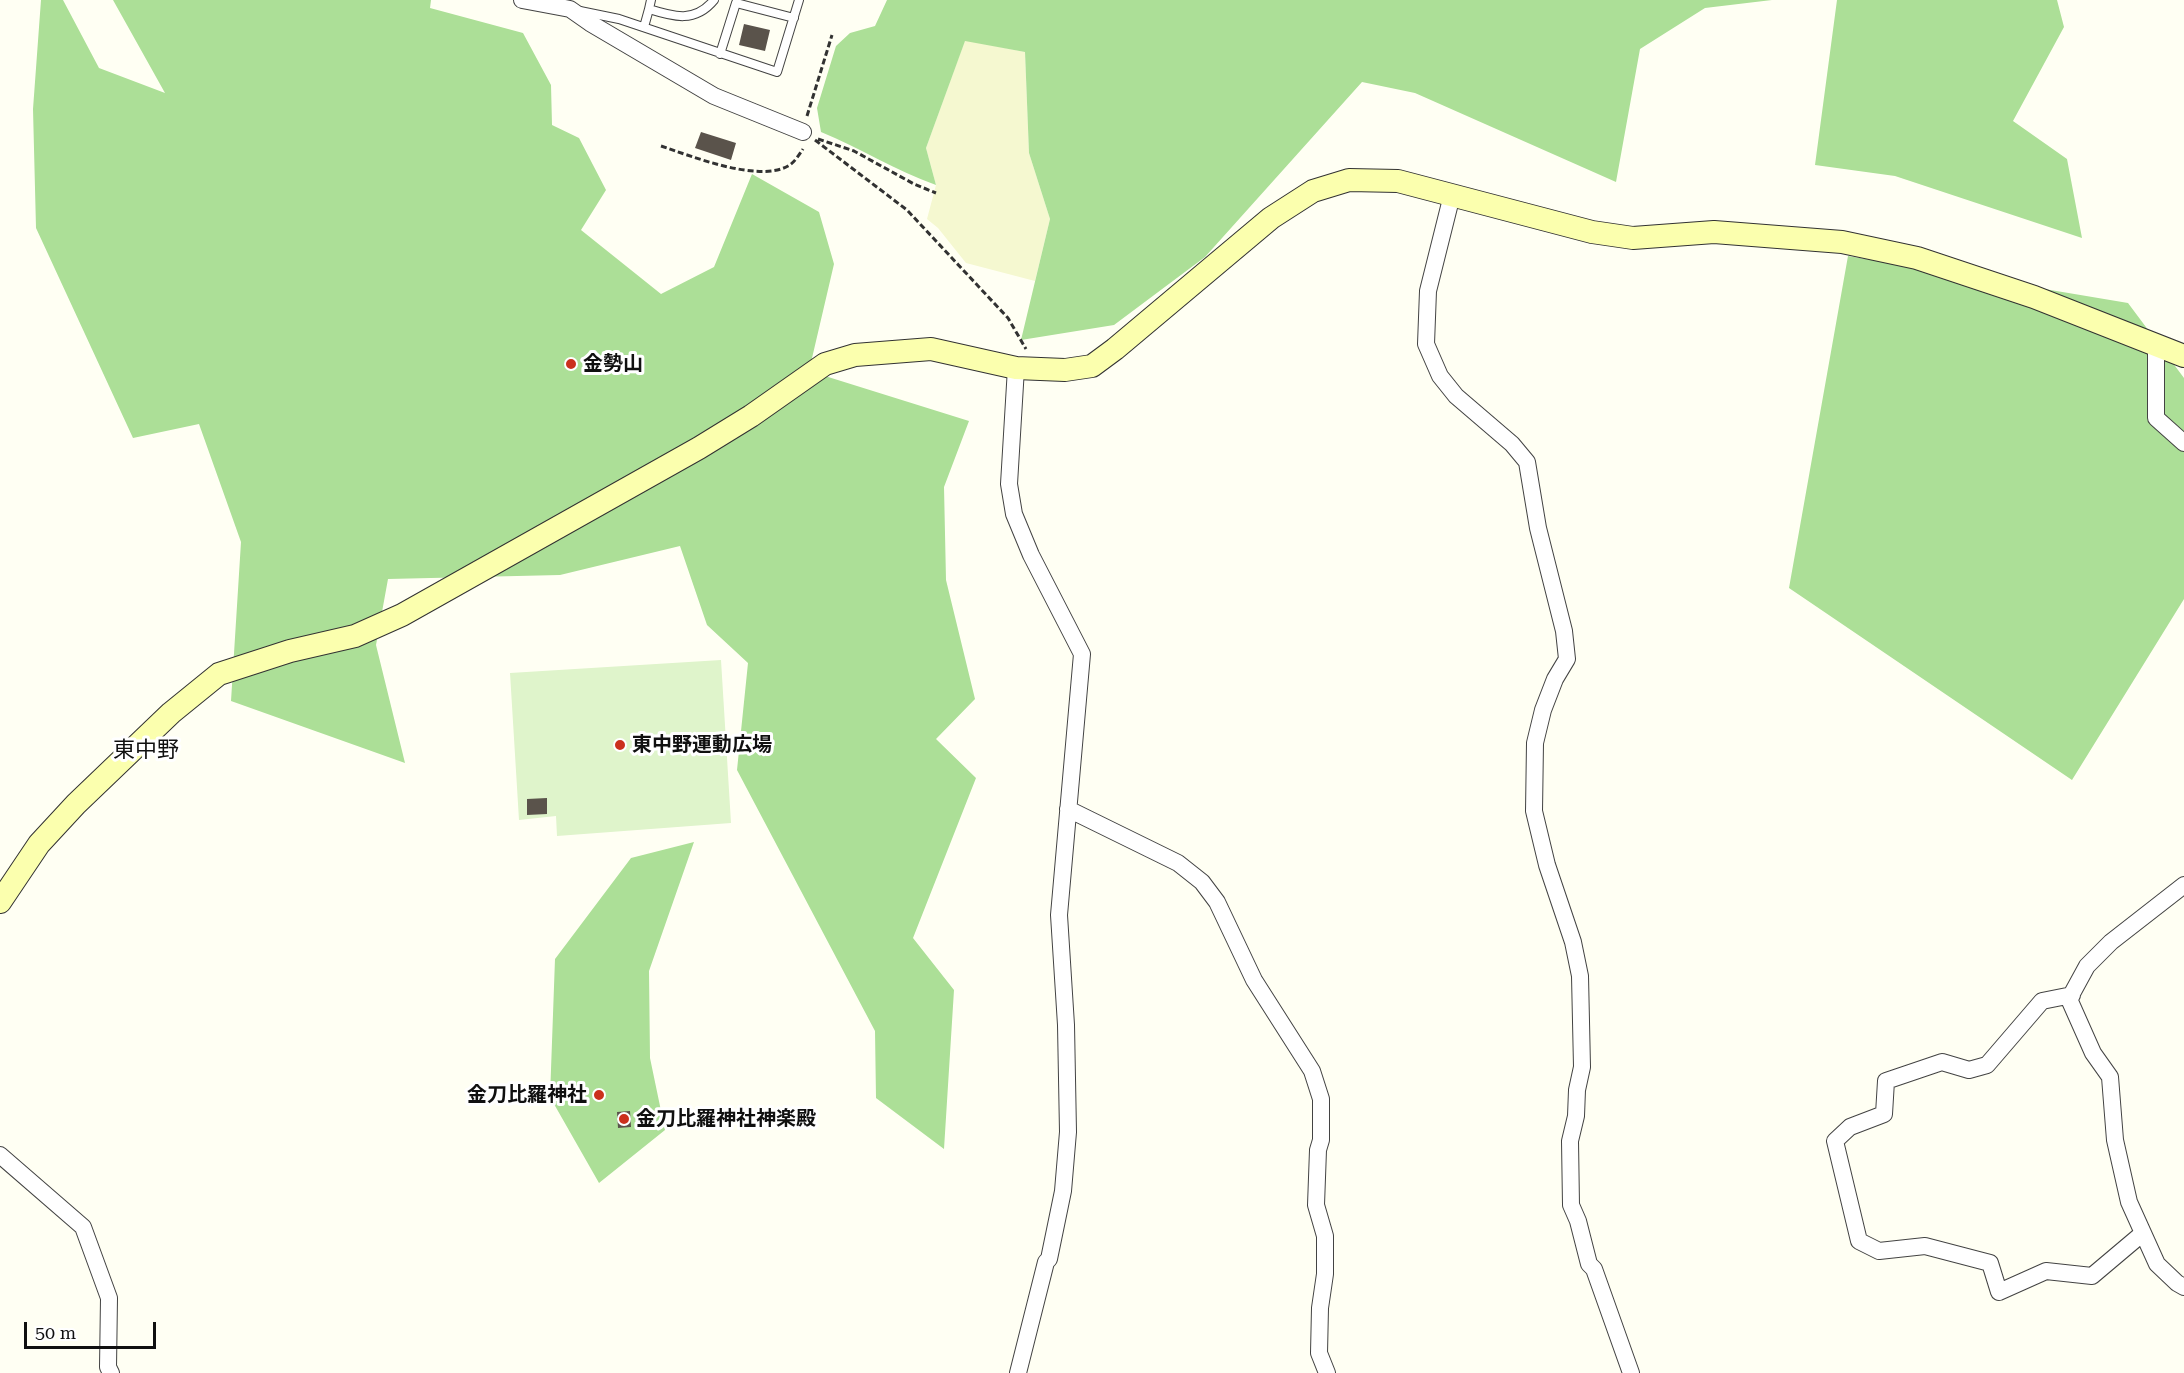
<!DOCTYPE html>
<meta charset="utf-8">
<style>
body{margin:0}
#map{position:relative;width:2184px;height:1373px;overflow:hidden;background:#fffff3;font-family:"Roboto Serif",serif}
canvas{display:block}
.scale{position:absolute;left:24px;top:1322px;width:132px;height:27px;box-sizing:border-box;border:3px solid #101010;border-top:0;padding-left:8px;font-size:18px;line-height:21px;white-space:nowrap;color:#101010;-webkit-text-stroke:4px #fff;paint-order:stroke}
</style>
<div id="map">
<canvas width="2184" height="1373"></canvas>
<div class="scale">50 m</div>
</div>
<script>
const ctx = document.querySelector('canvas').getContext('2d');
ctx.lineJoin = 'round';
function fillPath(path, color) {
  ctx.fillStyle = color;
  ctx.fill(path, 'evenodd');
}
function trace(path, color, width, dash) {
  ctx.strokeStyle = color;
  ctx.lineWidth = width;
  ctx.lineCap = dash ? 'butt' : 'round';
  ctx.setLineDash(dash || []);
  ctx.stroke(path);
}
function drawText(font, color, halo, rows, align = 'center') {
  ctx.font = font + ' "Roboto Serif","Noto Sans JP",serif';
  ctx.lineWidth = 6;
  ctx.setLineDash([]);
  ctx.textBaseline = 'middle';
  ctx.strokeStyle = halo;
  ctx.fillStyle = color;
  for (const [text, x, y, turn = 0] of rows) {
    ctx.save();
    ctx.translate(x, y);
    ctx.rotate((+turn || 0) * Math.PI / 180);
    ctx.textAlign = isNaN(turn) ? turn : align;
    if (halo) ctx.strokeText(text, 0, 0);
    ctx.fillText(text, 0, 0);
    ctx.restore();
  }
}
fillPath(new Path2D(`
 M 965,40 L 1025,52 L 1029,153 L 1050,219 L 1035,281 L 966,263 L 938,228 L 927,219 L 936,185 L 926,148 Z`), '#f5f8d0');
fillPath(new Path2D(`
 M 41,0 L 63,0 L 99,68 L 165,93 L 113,0 L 431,0 L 430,8 L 523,33 L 551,85 L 552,125 L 579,138 L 606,190 L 581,230 L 661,294 L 714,267 L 752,174 L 819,212 L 834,264 L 809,371 L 969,421 L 944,487 L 946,580 L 975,699 L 936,739 L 976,778 L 913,938 L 954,990 L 944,1149 L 876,1098 L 875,1031 L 737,770 L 748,663 L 707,625 L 680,546 L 560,575 L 388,579 L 376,645 L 405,763 L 231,701 L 241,542 L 199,424 L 133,438 L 36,228 L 33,109 Z
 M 887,0 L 1772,0 L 1705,8 L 1640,49 L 1616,182 L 1415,93 L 1362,82 L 1205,257 L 1114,325 L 1021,340 L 1050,219 L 1029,153 L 1025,52 L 965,41 L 926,148 L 936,185 C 896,171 860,148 821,132 L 817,108 L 836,46 L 850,33 L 875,26 Z
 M 1837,0 L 2057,0 L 2064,27 L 2013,121 L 2067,159 L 2082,238 L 1895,176 L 1815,165 Z
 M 1848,256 L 2128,303 L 2184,378 L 2184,599 L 2072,780 L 1789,588 Z
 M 694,842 L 649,971 L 650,1058 L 665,1130 L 599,1183 L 550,1097 L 555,959 L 631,858 Z`), '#acdf97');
fillPath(new Path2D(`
 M 721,660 L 731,823 L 557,836 L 556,816 L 519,820 L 510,673 Z`), '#dff4cb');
fillPath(new Path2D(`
 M 744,24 L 770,30 L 765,51 L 739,45 Z
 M 701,132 L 736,143 L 731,160 L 695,148 Z
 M 547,798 L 547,814 L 527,815 L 527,799 Z
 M 630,1111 L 631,1127 L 618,1128 L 617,1112 Z`), '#5a534b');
const lane = new Path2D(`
 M 649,9 L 651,0
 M 580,11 L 619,19 L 777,72 L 799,0
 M 644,27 L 649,9 C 674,17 695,23 714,0
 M 720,54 L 736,3 L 794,18`);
const street = new Path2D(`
 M 522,0 L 570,9 L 590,23 L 714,96 L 803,132
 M 1452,195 L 1428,291 L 1426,344 L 1440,376 L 1456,396 L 1512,444 L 1527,462 L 1538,528 L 1564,631 L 1567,659 L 1555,679 L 1543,710 L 1535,743 L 1534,811 L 1547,865 L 1573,942 L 1580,976 L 1582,1067 L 1577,1090 L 1576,1116 L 1570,1141 L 1571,1205 L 1578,1221 L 1589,1264 L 1594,1269 L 1631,1373
 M 2156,345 L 2156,418 L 2184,443
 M 1016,368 L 1009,484 L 1014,514 L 1031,555 L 1082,654 L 1059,915 L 1066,1025 L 1068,1132 L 1063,1191 L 1049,1259 L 1046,1262 L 1018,1373
 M 1068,809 L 1178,863 L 1202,882 L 1217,902 L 1254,980 L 1312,1071 L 1321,1099 L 1321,1140 L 1318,1150 L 1316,1205 L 1325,1236 L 1325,1274 L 1320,1308 L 1319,1353 L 1327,1373
 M 2184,885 L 2111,942 L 2087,966 L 2069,999 L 2093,1053 L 2110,1077 L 2115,1140 L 2129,1202 L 2157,1264 L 2177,1283 L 2184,1287
 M 2072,995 L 2042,1001 L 1987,1065 L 1969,1070 L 1942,1062 L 1886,1081 L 1884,1114 L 1850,1127 L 1835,1141 L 1859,1241 L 1879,1251 L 1925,1246 L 1990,1263 L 1999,1292 L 2046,1271 L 2092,1276 L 2143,1233
 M 0,1155 L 83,1227 L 109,1298 L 108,1367 L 111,1373`);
const secondary = new Path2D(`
 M 0,902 L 39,844 L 76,804 L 171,713 L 219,674 L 290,651 L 355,636 L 402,615 L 699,448 L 751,416 L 825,364 L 855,355 L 931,349 L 1016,368 L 1065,370 L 1092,366 L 1115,349 L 1271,218 L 1313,191 L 1349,180 L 1398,181 L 1592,232 L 1633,238 L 1714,232 L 1842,242 L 1917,258 L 2034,297 L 2184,356`);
trace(lane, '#434343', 10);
trace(street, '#434343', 18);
trace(secondary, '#323232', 24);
trace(new Path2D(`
 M 807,116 L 832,35
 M 818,139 L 854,151 L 914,184 L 936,193
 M 815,140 L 907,210 L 1008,318 L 1026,349
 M 661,146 C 691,156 758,183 788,166 C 794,163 799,155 803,149`), '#323232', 3, [6, 3]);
trace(lane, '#fff', 8);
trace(street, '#fff', 16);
trace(secondary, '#fbffae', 22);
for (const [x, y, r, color] of [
 [571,364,6,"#cb301d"],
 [620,745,6,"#cb301d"],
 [599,1095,6,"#cb301d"],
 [624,1119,6,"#cb301d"]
]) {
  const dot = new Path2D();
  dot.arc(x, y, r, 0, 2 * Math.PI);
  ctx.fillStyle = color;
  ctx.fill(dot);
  trace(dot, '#fff', 2);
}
drawText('bold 20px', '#101010', '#fff', [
 ["金勢山",583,364],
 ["東中野運動広場",632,745],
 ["金刀比羅神社",587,1095,"right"],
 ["金刀比羅神社神楽殿",636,1119]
], 'left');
drawText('22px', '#101010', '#fff', [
 ["東中野",146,751]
]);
</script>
